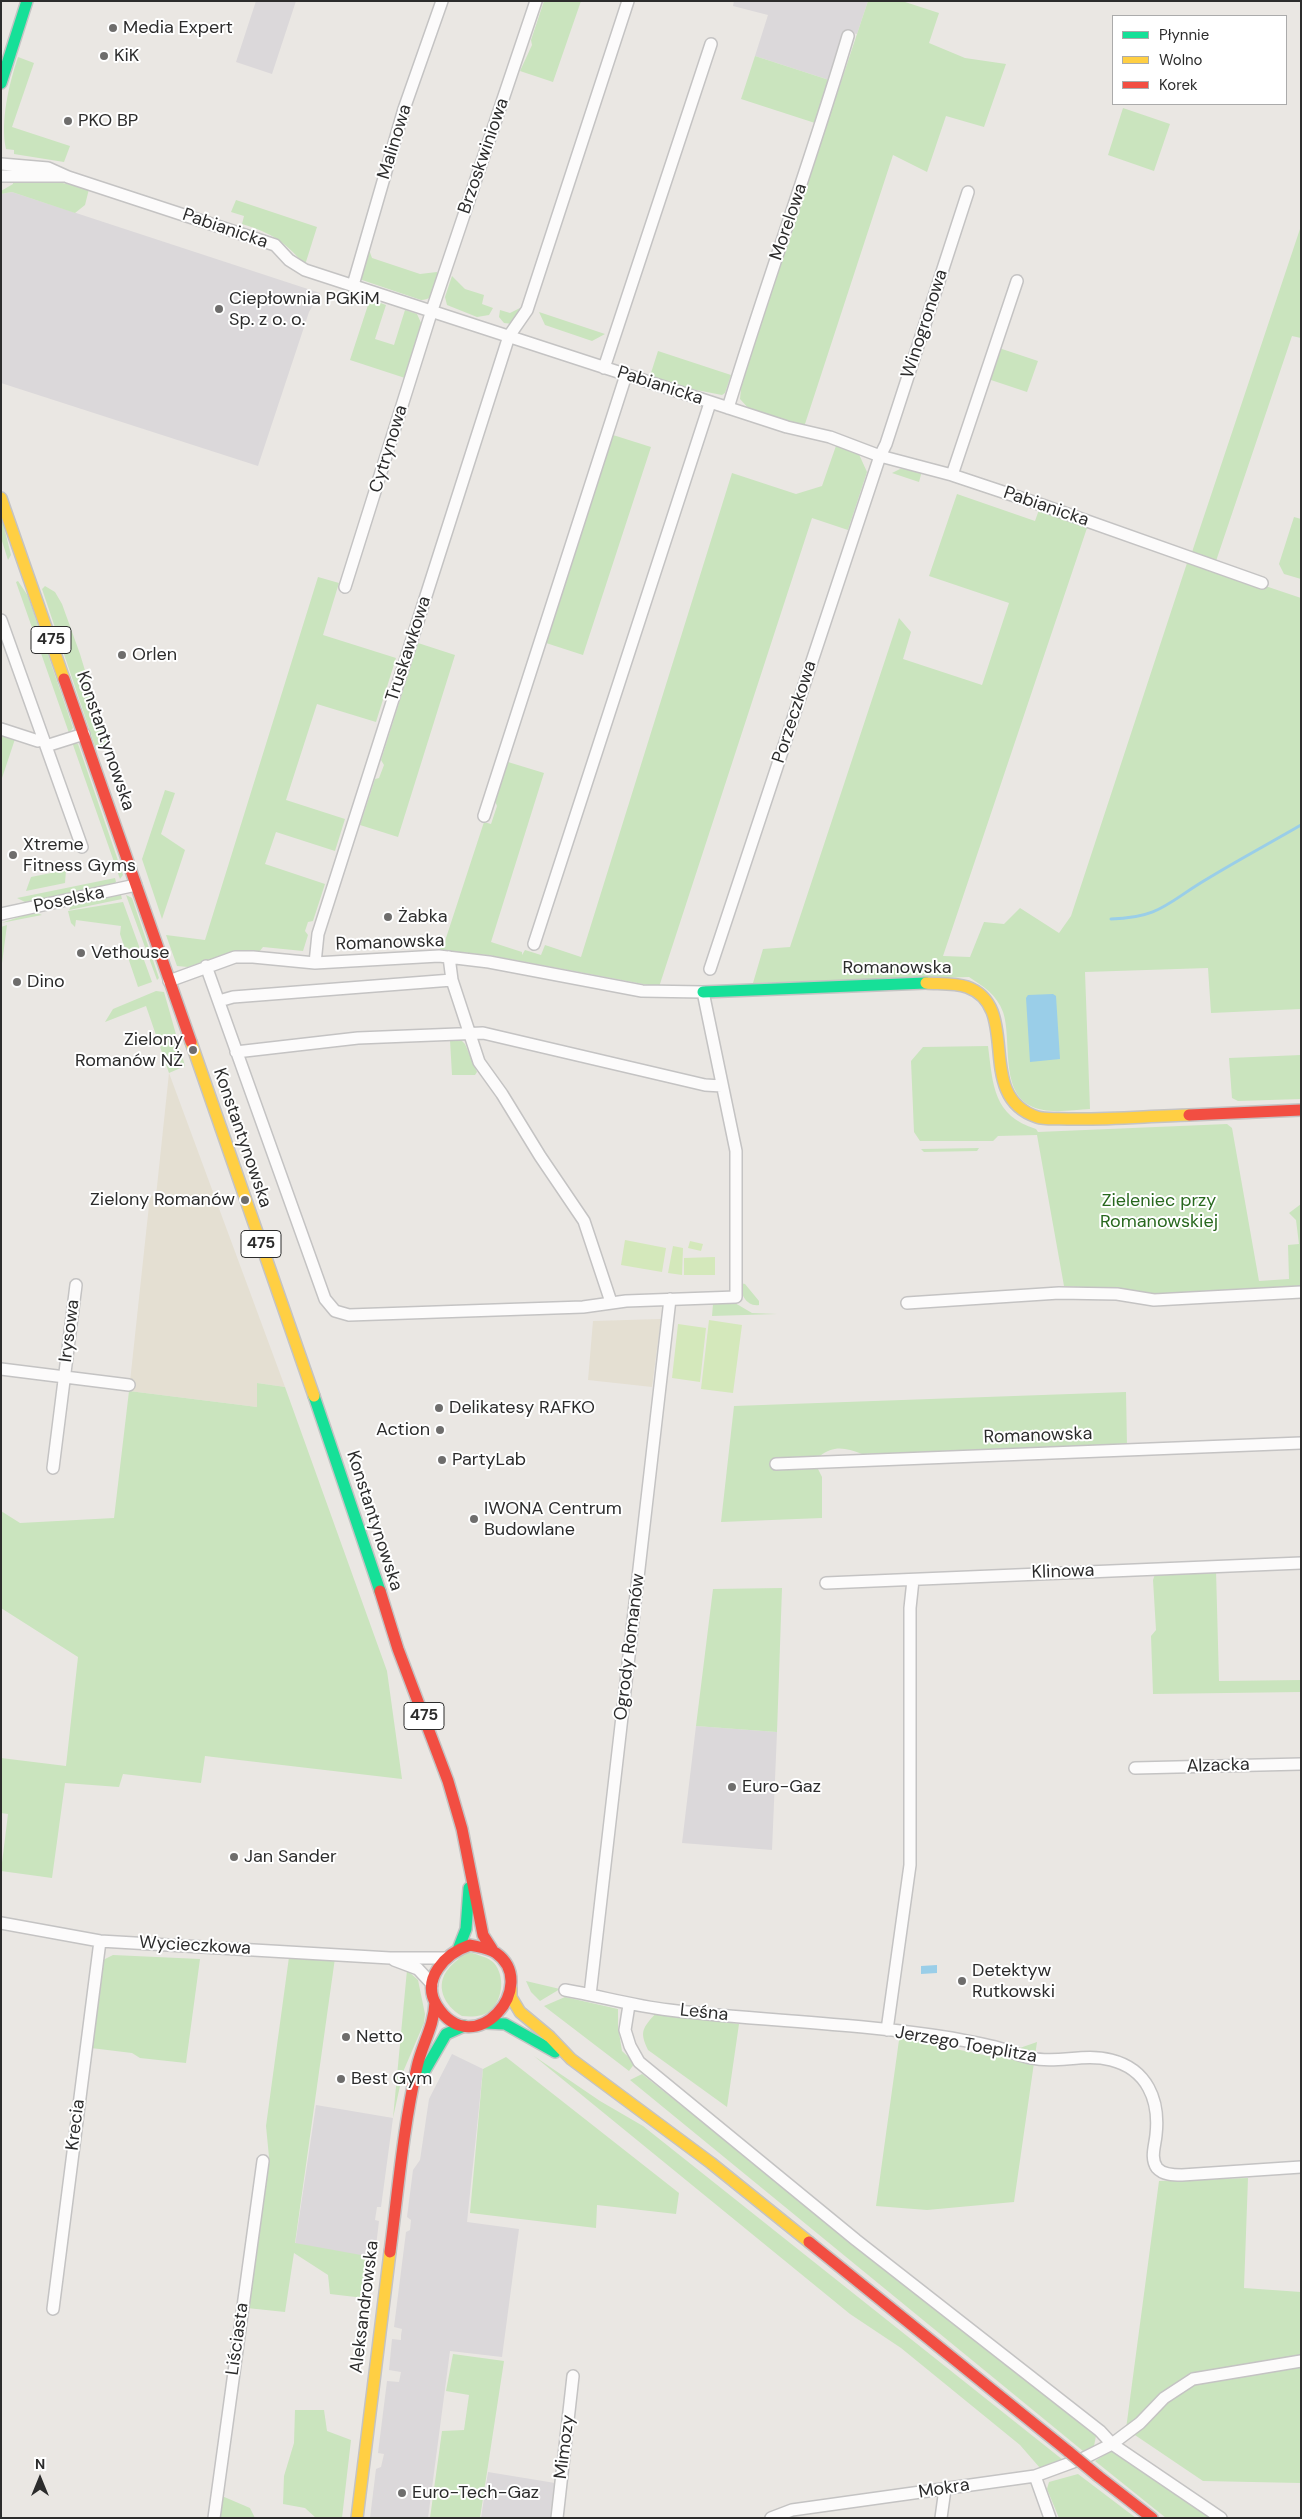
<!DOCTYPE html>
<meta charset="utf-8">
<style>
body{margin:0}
#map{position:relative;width:1302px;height:2519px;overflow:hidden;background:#eae7e3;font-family:"DM Sans",sans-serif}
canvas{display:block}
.frame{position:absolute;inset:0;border:2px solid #2c2c2c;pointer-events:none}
.legend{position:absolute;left:1112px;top:15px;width:175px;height:90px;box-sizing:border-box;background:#fff;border:1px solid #ababab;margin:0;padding:6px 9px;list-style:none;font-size:15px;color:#2c2c2c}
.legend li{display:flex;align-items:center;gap:10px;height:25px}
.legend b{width:25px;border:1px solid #ababab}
.north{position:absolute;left:15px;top:2454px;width:50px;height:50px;-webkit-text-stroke:4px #fff;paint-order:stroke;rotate:0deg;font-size:14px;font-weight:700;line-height:20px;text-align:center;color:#2c2c2c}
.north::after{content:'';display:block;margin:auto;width:18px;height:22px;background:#2c2c2c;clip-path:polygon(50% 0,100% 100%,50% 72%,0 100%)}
</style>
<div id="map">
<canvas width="1302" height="2519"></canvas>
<div class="frame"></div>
<ul class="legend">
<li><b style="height:6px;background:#16e098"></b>Płynnie</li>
<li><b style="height:6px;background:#ffcf43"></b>Wolno</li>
<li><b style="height:6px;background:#f24e42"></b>Korek</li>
</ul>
<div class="north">N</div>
</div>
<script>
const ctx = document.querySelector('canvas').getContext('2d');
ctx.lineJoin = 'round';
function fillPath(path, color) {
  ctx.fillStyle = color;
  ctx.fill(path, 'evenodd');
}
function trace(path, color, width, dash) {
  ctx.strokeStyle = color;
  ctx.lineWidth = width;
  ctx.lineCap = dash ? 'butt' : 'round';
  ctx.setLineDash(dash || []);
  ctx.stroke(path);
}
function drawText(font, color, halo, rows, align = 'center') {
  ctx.font = font + ' "DM Sans",sans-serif';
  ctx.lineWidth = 4;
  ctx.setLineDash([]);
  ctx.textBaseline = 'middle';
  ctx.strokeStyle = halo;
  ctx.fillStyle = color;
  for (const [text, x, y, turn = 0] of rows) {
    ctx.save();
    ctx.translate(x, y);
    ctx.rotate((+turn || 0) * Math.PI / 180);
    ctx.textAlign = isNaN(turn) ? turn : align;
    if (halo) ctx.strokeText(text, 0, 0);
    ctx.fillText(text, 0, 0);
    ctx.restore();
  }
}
fillPath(new Path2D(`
 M 256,1 L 296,1 L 272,74 L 236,62 Z
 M 734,1 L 868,1 L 857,34 L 845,32 L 829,80 L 755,56 L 768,15 L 733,6 Z
 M 12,192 L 320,293 L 309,312 L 258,466 L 1,383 L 1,194 Z
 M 696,1726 L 777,1732 L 772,1850 L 682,1843 Z
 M 452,2054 L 483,2069 L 467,2222 L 519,2229 L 502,2357 L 450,2351 L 428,2518 L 370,2518 L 376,2469 L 381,2467 L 384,2454 L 378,2453 L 387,2381 L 399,2382 L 401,2372 L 389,2370 L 392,2339 L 401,2340 L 401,2335 L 402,2329 L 394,2327 L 406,2232 L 410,2230 L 411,2220 L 407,2217 L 413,2170 L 420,2160 L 429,2099 Z
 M 316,2105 L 393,2118 L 381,2207 L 377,2207 L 375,2220 L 379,2221 L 374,2263 L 294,2252 Z
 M 488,2472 L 555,2483 L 551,2518 L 481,2518 Z`), '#dbd8da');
fillPath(new Path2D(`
 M 169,1073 L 285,1387 L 257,1383 L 257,1407 L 129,1391 L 150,1196 L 156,1196 Z
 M 661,1319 L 652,1387 L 588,1380 L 593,1321 Z`), '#e4dfd2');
fillPath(new Path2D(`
 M 544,1 L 581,1 L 553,82 L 520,71 L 532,45 L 531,40 Z
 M 868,1 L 902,1 L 939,13 L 929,43 L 965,58 L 1006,64 L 984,127 L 946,116 L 927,172 L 893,155 L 804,427 L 750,410 L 740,399 L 742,379 Z
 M 755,56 L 829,80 L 815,123 L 741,99 Z
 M 18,57 L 34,63 L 12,127 L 70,146 L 64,162 L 14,154 L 14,150 L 6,149 C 0,122 9,84 18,57 Z
 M 1123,108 L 1170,124 L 1154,171 L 1108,155 Z
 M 13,180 L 58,182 L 89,189 L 85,205 L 75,213 L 12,192 L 1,194 L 1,191 L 13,184 Z
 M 236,200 L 317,227 L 305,265 C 283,240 273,234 242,224 L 244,216 L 231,212 Z
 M 1301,226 L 1301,338 L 1292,336 L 1215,564 L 1191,555 Z
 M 368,247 L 372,258 L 420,274 L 437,272 C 439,284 436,300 421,300 L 362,280 L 359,276 Z
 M 452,276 L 465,289 L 484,295 L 482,304 L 493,308 L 489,315 L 477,317 L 447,305 L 445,297 Z
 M 370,299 L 386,305 L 375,339 L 394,345 L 405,310 L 417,314 L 422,325 L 405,378 L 350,360 Z
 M 522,307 L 513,324 L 504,323 L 499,317 L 500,310 L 510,313 Z
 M 539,312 L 605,334 L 592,341 L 545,325 Z
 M 999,348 L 1038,361 L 1027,392 L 988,379 Z
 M 658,351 L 731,375 L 725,393 L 722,395 L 686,388 L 650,376 Z
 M 613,435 L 651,447 L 583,655 L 546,643 Z
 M 837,443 L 857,450 L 867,472 L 848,530 L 812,518 L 659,987 L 488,955 L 440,950 L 439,942 L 445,941 L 484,822 L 491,824 L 497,806 L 495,801 L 508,762 L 544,773 L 491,942 L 522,952 L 522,955 L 525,950 L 541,955 L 545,945 L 581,957 L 732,473 L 796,494 L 822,486 Z
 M 906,466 L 922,471 L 919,482 L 892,473 Z
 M 957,494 L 1035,521 L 1040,507 L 1088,525 L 943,956 L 970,957 L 984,922 L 1004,924 L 1020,908 L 1059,933 L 1071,916 L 1188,560 L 1301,598 L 1301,1009 L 1211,1013 L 1208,968 L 1085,972 L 1090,1109 C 1071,1110 1046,1115 1029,1105 C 1000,1089 1012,1038 1003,1012 C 997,995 983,986 969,977 L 753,983 L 763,949 L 790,947 L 899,618 L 911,632 L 903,659 L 982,685 L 1009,603 L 929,576 Z
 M 1,515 L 11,555 L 8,560 L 1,538 Z
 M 1294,517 L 1301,519 L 1301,579 L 1284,574 L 1279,564 Z
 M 318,577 L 339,583 L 323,635 L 396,658 L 376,722 L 317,704 L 286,800 L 345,819 L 335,851 L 276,832 L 265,864 L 325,884 L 313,921 L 308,922 L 305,931 L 308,935 L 303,951 L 263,947 L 259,952 L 231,952 L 188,967 L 177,966 L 166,935 L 205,940 Z
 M 18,581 L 28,596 L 73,728 L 69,733 L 16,582 Z
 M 45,586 L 55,592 L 62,604 L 80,654 L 106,740 L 105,746 L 102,750 L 96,749 L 42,589 Z
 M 418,643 L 455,655 L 398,837 L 360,825 L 375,779 L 379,778 L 384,765 L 381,760 Z
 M 1,731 L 15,739 L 1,781 Z
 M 72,742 L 78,744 L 123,875 L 120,879 Z
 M 165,790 L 175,793 L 161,834 L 185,850 L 162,919 L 142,859 Z
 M 66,870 L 65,883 L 26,891 L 31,877 Z
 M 115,878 L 116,882 L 114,884 L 25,902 L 17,898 Z
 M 113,895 L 121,895 L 122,899 L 69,910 L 72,904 Z
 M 126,895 L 132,898 L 159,978 L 157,980 Z
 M 123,902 L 152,982 L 138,987 L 120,934 L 121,926 L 76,920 L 75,927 L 71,923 L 68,911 Z
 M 34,912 L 42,915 L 1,923 Z
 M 7,925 L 1,971 L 1,927 Z
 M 156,991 L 164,992 L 185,1066 L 169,1073 L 146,1006 L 105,1022 L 113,1009 Z
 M 450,1040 L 461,1040 L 465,1044 L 477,1072 L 475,1075 L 452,1075 Z
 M 988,1046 C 993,1085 993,1116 1036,1129 L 1038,1132 L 1227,1124 L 1232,1128 L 1259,1281 L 1289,1279 L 1288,1245 L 1299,1244 L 1296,1220 L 1289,1213 L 1301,1204 L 1301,1288 L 1153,1296 L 1125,1290 L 1064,1286 L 1037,1135 L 998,1136 L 993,1141 L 920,1141 L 914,1132 L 911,1061 L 923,1047 Z
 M 1301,1055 L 1301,1099 L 1238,1101 L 1232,1098 L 1229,1058 Z
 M 979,1148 L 977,1151 L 924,1152 L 921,1149 Z
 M 740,1283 L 745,1284 L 759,1301 L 759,1305 C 747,1307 740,1294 740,1283 Z
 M 735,1303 L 752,1313 L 777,1314 L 712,1316 L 713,1304 Z
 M 257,1383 L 285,1387 L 387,1671 L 402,1779 L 205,1756 L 201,1783 L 123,1774 L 119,1787 L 65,1783 L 52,1878 L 1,1871 L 8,1814 L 1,1813 L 1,1758 L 66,1766 L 78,1657 L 1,1608 L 1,1511 L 20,1523 L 114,1518 L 129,1391 L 257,1407 Z
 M 1126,1392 L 1127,1446 L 862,1454 C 846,1448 834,1445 820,1456 L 818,1469 L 822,1477 L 822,1518 L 721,1522 L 734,1406 Z
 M 1216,1570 L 1219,1681 L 1301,1680 L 1301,1692 L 1153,1694 L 1151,1636 L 1156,1630 L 1153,1580 L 1155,1574 Z
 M 782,1588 L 777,1732 L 696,1726 L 713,1589 Z
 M 466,1951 C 474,1954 489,1957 494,1963 C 505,1976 503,1998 491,2010 C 484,2017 471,2017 462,2016 C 444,2006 434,1985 449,1968 C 454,1962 461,1958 466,1951 Z
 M 113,1955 L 200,1959 L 186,2063 L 140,2058 L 132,2053 L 91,2048 L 103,1960 Z
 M 289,1957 L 335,1958 L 295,2243 L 372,2257 L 364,2298 L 330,2294 L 328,2275 L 294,2253 L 285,2312 L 247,2308 L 269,2157 L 266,2126 Z
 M 407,1970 L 418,1980 L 425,2014 L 424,2023 L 403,2072 L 393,2118 Z
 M 526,1981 L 560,1989 L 540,2001 L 531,1992 Z
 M 565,1997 L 618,2009 L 618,2026 L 622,2051 L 635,2063 L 629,2071 L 544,2006 Z
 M 656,2013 L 739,2024 L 727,2107 L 648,2050 C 639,2031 643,2028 656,2013 Z
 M 902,2038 L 994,2057 L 1037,2042 L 1014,2202 L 927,2210 L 876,2206 L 899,2040 Z
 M 534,2056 L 600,2101 L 643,2126 L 1063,2460 L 1040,2468 L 1020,2445 L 901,2348 L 850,2314 Z
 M 506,2057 L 679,2193 L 676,2214 L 597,2205 L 596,2228 L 470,2213 L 483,2069 Z
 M 642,2074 L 1096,2436 L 1094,2446 L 1083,2451 L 630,2080 Z
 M 1248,2178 L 1244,2288 L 1301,2292 L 1301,2483 L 1203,2481 L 1126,2429 L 1159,2181 Z
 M 453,2354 L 504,2361 L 480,2518 L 430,2518 L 442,2431 L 464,2430 L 469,2395 L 446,2391 Z
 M 295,2410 L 324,2410 L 327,2431 L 351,2440 L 342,2518 L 316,2518 L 305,2508 L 283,2504 L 284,2476 L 294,2443 Z
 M 1112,2450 L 1212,2518 L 1166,2518 L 1095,2461 Z
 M 1078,2474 L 1136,2518 L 1059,2518 L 1047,2489 L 1049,2482 Z
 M 222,2496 L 250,2508 L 255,2518 L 218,2518 Z`), '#cae4be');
fillPath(new Path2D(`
 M 625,1240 L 666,1248 L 662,1272 L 621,1265 Z
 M 690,1241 L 703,1244 L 701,1251 L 688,1248 Z
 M 673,1246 L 683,1248 L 682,1275 L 668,1273 Z
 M 715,1257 L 715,1275 L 684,1275 L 684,1258 Z
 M 709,1320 L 742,1325 L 733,1393 L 701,1389 Z
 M 678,1324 L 706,1328 L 700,1382 L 672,1378 Z`), '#d4e8bb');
fillPath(new Path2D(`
 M 1053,994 L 1056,996 L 1060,1059 L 1030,1062 L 1026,998 L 1028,995 Z
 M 937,1965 L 937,1973 L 921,1974 L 921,1966 Z`), '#9acee8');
trace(new Path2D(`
 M 1111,919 C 1160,918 1168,902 1207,879 C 1238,860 1270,843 1301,825`), '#9acee8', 3);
const street = new Path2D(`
 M 1,164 L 48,168 L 68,177 L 275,245 L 289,260 L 305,270 L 787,427 L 830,437 L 880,456 L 952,475 L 1042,505 L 1262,583
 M 1,176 L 65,176
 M 353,285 L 404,109 L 442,1
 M 604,368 L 711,44
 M 728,408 C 766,283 811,161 848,36
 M 952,475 L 1017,281
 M 345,587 L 432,310 L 536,1
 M 1,620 L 82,847
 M 1,729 L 38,741 L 43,738
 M 46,746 L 84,734
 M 484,816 L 626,375
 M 1,914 L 136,885
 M 534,944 L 710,403
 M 449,957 L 452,980 L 479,1062 L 502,1094 L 540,1156 L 584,1221 L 611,1302
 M 315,963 L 318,934 L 509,336 L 527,310 L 628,1
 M 710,969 L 880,456 L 886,444 L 968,192
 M 169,981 L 235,957 L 253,957 L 315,963 L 439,956 L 489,962 L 642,991 L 703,992 L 736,1151 L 736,1297 L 626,1301 L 583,1307 L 349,1315 L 335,1311 L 325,1299 L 206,966
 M 219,1001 L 233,997 L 452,980
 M 236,1052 L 358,1038 L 483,1033 L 705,1085 L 722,1086
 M 907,1303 L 1059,1293 L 1117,1294 L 1154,1300 L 1301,1292
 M 1,1369 L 129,1385
 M 776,1464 L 1301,1443
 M 53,1468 L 76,1285
 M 826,1583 L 1301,1563
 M 1135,1768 L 1301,1764
 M 1,1923 L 100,1941 L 390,1958 L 445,1958
 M 394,1960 L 418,1969 L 432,1984
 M 565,1990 C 600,1996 633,2006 669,2010 C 762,2021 857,2023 951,2038 C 967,2041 983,2044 999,2048 C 1010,2051 1020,2056 1031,2058 C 1057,2064 1084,2053 1111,2060 C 1147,2069 1160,2100 1156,2135 C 1155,2146 1150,2158 1157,2168 C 1163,2175 1174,2175 1182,2175 L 1301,2167
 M 590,1995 L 670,1299
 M 629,2005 L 625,2030 L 630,2046 L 639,2062 L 856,2240 L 1100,2431 L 1112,2444 L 1221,2518
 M 887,2030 L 910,1865 L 910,1608 L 913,1580
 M 53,2309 L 100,1941
 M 1035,2476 L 1050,2518
 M 214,2518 L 263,2161
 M 557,2518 L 573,2376
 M 771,2518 L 792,2510 L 1035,2476 L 1084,2458 L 1112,2444 L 1140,2423 L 1164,2398 L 1193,2379 L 1301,2361
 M 941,2518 L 945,2489`);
const fast = new Path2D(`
 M 1,83 L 27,1
 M 703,992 L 926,983
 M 314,1396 L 380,1591
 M 459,1947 L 466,1929 L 469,1888
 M 486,2023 L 505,2024 L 555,2052
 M 424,2072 L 446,2034 L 464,2026`);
const slow = new Path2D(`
 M 1,498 L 64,679
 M 926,983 C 938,984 955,983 967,987 C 1023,1007 973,1096 1037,1117 C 1046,1120 1058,1118 1068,1119 C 1108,1120 1149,1116 1189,1115
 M 191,1042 L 314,1396
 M 511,1988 L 511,1997 L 520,2012 L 550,2037 L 571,2059 L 711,2163 L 809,2242
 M 357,2518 L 390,2252`);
const jam = new Path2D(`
 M 64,679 L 191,1042
 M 1189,1115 L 1301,1110
 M 380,1591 L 398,1649 L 448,1781 L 462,1829 L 483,1935 L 492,1949
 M 470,1945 C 478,1947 489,1948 496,1953 C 541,1985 474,2064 437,2006 C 420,1979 446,1953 470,1945 Z
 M 809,2242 L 1069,2452
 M 390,2252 C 398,2191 403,2128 417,2067 C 422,2044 434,2027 435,2002
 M 1098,2476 L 1152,2518`);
trace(street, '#c4c3c3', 14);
trace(fast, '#c4c3c3', 14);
trace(slow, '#c4c3c3', 14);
trace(jam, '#c4c3c3', 14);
trace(street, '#fcfbfb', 11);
trace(fast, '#16e098', 11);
trace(slow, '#ffcf43', 11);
trace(jam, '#f24e42', 11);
const jamBridge = new Path2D(`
 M 1069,2452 L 1098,2476`);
trace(jamBridge, '#c6c4c2', 14, []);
trace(jamBridge, '#f24e42', 11);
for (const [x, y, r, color] of [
 [113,28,5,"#6e6d6c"],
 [104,56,5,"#6e6d6c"],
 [68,121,5,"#6e6d6c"],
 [219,309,5,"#6e6d6c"],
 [122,655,5,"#6e6d6c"],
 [13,855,5,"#6e6d6c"],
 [388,917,5,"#6e6d6c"],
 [81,953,5,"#6e6d6c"],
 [17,982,5,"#6e6d6c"],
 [193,1050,5,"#6e6d6c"],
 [245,1200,5,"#6e6d6c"],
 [439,1408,5,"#6e6d6c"],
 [440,1430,5,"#6e6d6c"],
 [442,1460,5,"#6e6d6c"],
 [474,1519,5,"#6e6d6c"],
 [732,1787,5,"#6e6d6c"],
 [234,1857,5,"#6e6d6c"],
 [962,1981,5,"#6e6d6c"],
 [346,2037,5,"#6e6d6c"],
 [341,2079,5,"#6e6d6c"],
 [402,2493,5,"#6e6d6c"]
]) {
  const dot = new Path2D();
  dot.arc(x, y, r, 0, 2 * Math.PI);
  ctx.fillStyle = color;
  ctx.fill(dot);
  trace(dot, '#fff', 2);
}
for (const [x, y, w] of [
 [51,640,40],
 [261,1244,40],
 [424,1716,40]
]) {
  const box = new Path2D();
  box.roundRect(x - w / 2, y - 13.5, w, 27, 4);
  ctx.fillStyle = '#fff';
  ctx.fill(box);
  trace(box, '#2c2c2c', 1);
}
drawText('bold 16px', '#2c2c2c', null, [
 ["475",51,640],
 ["475",261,1244],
 ["475",424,1716]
]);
drawText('18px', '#2c2c2c', '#fff', [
 ["Media Expert",123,28],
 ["KiK",114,56],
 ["PKO BP",78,121],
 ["Ciepłownia PGKiM",229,299],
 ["Sp. z o. o.",229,320],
 ["Orlen",132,655],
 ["Xtreme",23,845],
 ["Fitness Gyms",23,866],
 ["Żabka",398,917],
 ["Vethouse",91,953],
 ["Dino",27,982],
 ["Zielony",183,1040,"right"],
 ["Romanów NŻ",183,1061,"right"],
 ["Zielony Romanów",235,1200,"right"],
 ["Delikatesy RAFKO",449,1408],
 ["Action",430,1430,"right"],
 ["PartyLab",452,1460],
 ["IWONA Centrum",484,1509],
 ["Budowlane",484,1530],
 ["Euro-Gaz",742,1787],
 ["Jan Sander",244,1857],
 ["Detektyw",972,1971],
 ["Rutkowski",972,1992],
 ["Netto",356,2037],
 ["Best Gym",351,2079],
 ["Euro-Tech-Gaz",412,2493]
], 'left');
drawText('18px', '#2c2c2c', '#fff', [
 ["Malinowa",395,142,-73],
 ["Brzoskwiniowa",484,156,-71],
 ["Morelowa",789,222,-71],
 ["Pabianicka",225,229,19],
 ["Winogronowa",925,324,-72],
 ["Pabianicka",660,386,18],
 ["Cytrynowa",389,449,-73],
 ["Pabianicka",1046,507,19],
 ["Truskawkowa",409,649,-72],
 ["Porzeczkowa",795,712,-72],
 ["Konstantynowska",105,741,71],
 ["Poselska",69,900,-12],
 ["Romanowska",390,943,-2],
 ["Romanowska",897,968],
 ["Konstantynowska",242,1138,71],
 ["Irysowa",70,1331,-83],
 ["Romanowska",1038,1436,-2],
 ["Konstantynowska",374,1521,72],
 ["Klinowa",1063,1572,-2],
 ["Ogrody Romanów",630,1647,-83],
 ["Alzacka",1218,1766,-2],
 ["Wycieczkowa",195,1946,3],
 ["Leśna",704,2013,6],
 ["Jerzego Toeplitza",966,2045,10],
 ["Krecia",76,2125,-83],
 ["Aleksandrowska",365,2307,-83],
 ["Liściasta",238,2339,-82],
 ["Mimozy",565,2447,-83],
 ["Mokra",944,2489,-9]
]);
drawText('18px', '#28681e', '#fff', [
 ["Zieleniec przy",1159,1201],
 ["Romanowskiej",1159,1222]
]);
</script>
